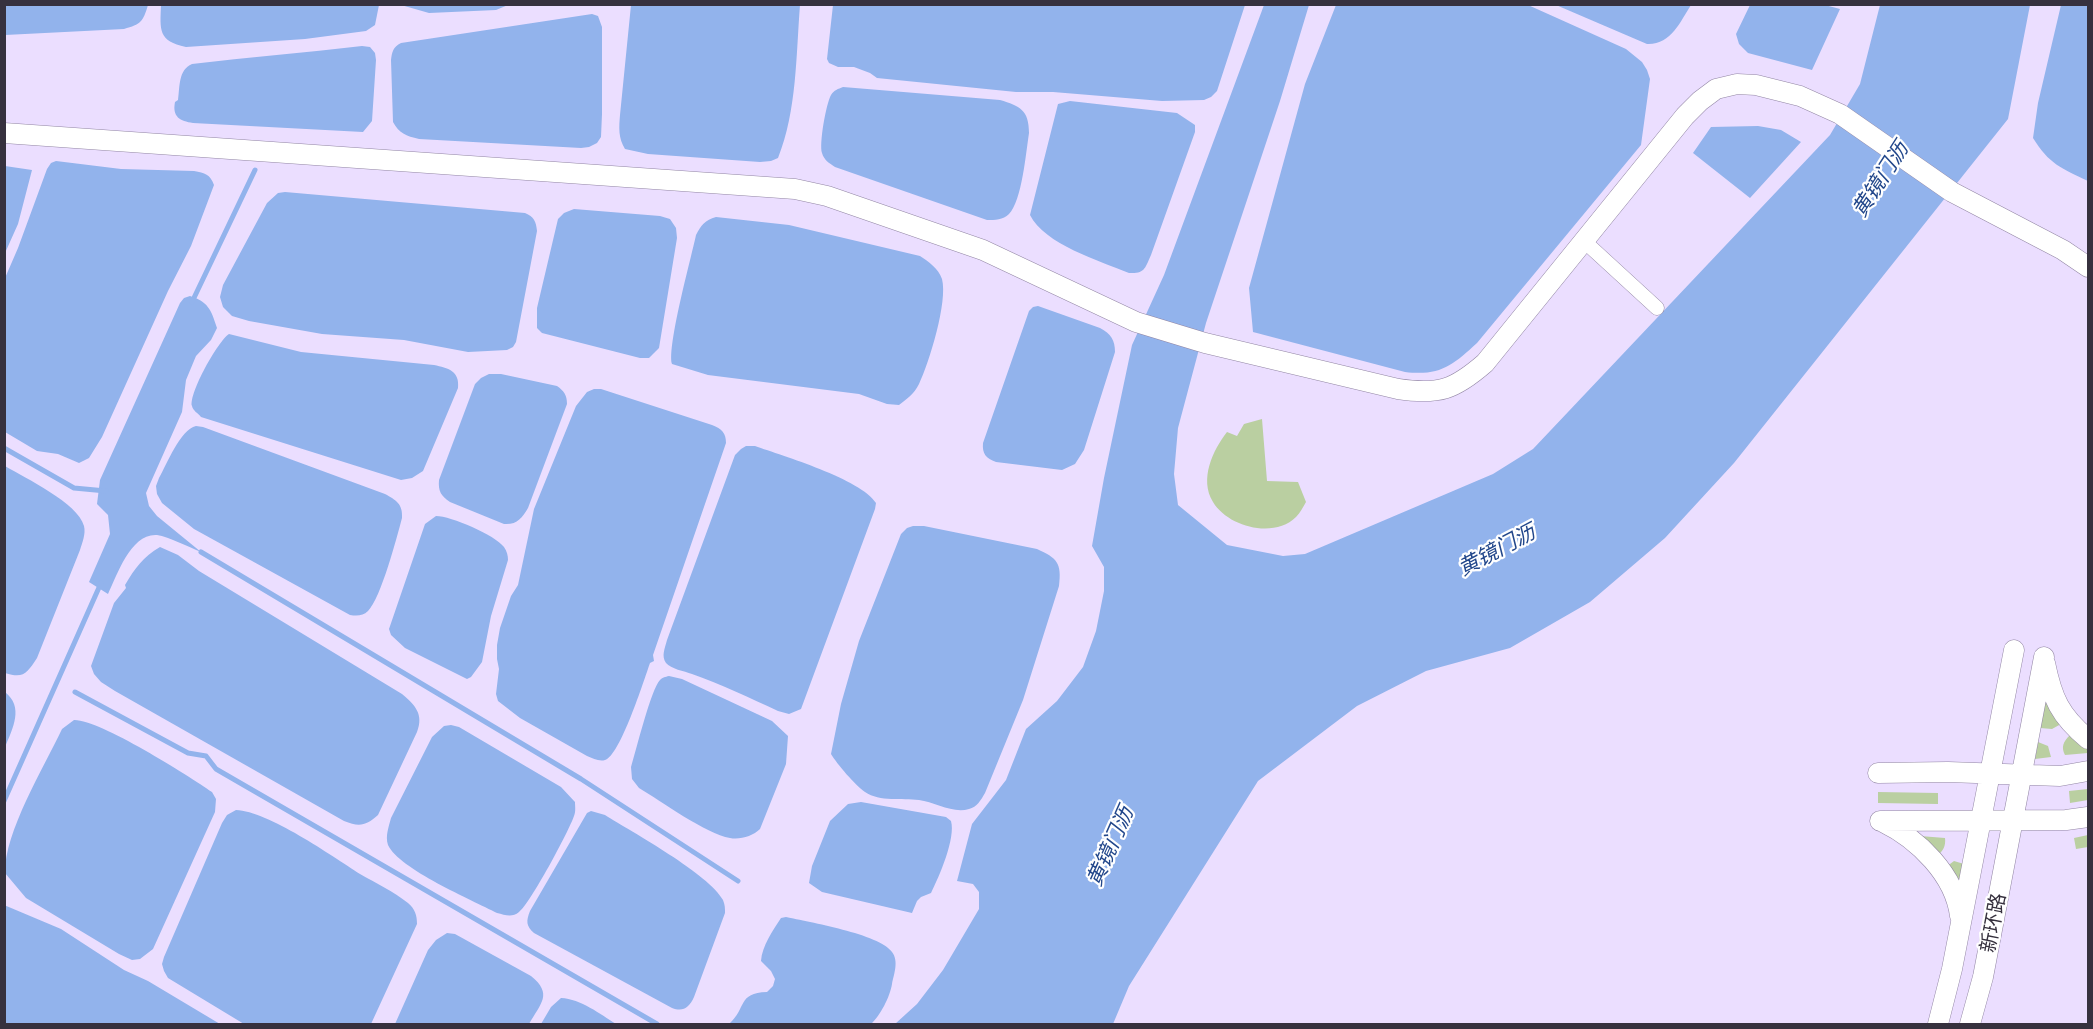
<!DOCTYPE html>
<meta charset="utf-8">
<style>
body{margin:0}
#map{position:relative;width:2093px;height:1029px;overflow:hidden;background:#ebdeff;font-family:"Zilla Slab",serif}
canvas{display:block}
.frame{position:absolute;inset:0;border:6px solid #36313e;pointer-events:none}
</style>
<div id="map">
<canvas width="2093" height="1029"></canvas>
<div class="frame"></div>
</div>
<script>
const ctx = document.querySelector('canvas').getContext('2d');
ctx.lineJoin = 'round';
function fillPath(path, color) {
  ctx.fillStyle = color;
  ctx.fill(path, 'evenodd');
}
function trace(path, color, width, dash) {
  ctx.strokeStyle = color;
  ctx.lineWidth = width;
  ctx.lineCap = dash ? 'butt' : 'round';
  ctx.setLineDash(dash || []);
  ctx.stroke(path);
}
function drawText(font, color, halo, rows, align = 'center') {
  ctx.font = font + ' "Zilla Slab","Noto Sans SC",serif';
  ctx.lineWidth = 4.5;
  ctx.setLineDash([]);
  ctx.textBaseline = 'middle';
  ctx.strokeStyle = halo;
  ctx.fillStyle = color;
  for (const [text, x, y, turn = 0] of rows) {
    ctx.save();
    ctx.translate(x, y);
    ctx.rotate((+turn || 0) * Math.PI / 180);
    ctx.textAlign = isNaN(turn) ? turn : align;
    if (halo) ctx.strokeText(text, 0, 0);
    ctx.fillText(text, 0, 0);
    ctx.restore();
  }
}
fillPath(new Path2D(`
 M 1262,419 L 1267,481 L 1298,482 L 1306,502 C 1303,507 1300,513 1296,517 C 1274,539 1228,527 1213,502 C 1199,479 1213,450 1227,432 L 1237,436 L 1244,424 Z
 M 2045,697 L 2061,724 L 2052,729 L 2040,728 Z
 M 2070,735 L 2088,745 L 2088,753 L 2065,755 C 2061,747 2063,742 2070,735 Z
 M 2038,742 L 2048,746 L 2051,757 L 2035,759 Z
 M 2088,789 L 2088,800 L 2070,803 L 2069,791 Z
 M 1878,792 L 1938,793 L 1938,804 L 1878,803 Z
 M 2088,835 L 2088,847 L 2076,849 L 2074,838 Z
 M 1920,836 L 1945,838 C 1946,846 1943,851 1937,856 Z
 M 1954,861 L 1964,864 L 1959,886 L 1946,867 Z`), '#bacfa1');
fillPath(new Path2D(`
 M 5,4 L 148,4 L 148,5 C 143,22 141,24 124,29 L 5,35 Z
 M 161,5 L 161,4 L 379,5 L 375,25 L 366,31 L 305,39 L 186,47 C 158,41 160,30 161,5 Z
 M 401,5 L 508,5 L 496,10 L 429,13 Z
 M 631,5 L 800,5 C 796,55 797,111 778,158 L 771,161 L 760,162 L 648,154 L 625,149 C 618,138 619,127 620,115 Z
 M 833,5 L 833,4 L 1245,5 L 1217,91 L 1211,97 L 1204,100 L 1162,101 L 1053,92 L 1016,92 L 877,78 L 870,73 L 854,67 L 838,67 L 829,63 L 827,59 Z
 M 1264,5 L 1309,5 L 1280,101 L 1206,323 L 1178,428 L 1174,474 L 1178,505 L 1227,545 L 1283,556 L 1305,554 L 1493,474 L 1533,449 L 1830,135 L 1860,84 L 1880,5 L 2030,5 L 2008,119 L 1734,463 L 1665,538 L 1590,602 L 1510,648 L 1426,671 L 1357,706 L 1258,781 L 1129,986 L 1113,1024 L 895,1024 L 917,1004 L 943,970 L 979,909 L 979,892 L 973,884 L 957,881 L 972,824 L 1006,780 L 1026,729 L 1057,701 L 1083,667 L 1096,631 L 1104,591 L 1104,567 L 1092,546 L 1104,478 L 1132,345 L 1164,275 Z
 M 1336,5 L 1528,5 L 1626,49 L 1642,62 L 1647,70 L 1650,79 L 1641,145 L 1477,343 C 1452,366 1440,376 1405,372 L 1253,332 L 1249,288 L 1305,84 Z
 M 1556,5 L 1691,4 L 1691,5 C 1680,22 1671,45 1647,44 Z
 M 1750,5 L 1825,5 L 1840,9 L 1812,70 L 1748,53 L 1739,44 L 1736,34 Z
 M 2061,5 L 2088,5 L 2088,181 C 2061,168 2049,164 2033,138 L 2038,103 Z
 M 592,14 L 598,16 L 602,27 L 602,114 L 601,137 L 597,143 L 589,147 L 581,148 L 419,139 C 406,136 399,133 393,122 L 391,60 C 392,52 393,47 401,43 Z
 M 362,46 L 370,47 L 375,53 L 376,60 L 372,121 L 363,132 L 193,123 C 180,121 172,117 175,102 L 178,100 C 180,87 178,70 192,64 C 248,57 305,53 362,46 Z
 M 843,87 L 1000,100 C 1020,106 1029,110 1029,133 C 1026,152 1022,201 1009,214 C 1003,220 995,220 987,220 L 835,167 C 829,163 824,160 822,153 C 819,144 826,104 831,95 C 834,90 838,89 843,87 Z
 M 1070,101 L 1177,113 L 1195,125 L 1195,132 L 1151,255 C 1145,268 1145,274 1129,273 C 1100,261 1044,244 1030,215 L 1058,104 Z
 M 1758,126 L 1781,130 L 1801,142 L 1750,198 L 1693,153 L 1711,127 Z
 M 56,161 L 121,169 L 194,171 C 205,173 210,174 214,185 L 191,246 L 168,291 L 102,437 L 89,458 L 79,463 L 58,454 L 37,451 L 5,432 L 5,278 L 18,248 L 47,169 L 51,163 Z
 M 5,166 L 32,170 L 18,224 L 5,253 Z
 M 285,192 L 525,213 C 534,217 536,221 537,231 L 516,342 L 513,347 L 507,350 L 468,352 L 404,340 L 322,334 L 249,321 L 232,316 L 223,307 L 220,297 L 223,285 L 267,203 L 278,193 Z
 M 574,209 L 660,216 L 670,219 L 676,228 L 677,238 L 659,348 L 649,358 L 640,358 L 542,333 L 537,328 L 537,308 L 558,219 L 564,213 Z
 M 716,217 L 789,225 L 920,256 C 929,262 938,268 942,279 C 948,302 929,363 919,384 C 914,394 907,399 899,405 L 887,404 L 859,394 L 708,375 L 672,364 C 667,346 691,259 696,235 C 701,225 705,220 716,217 Z
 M 190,296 C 208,302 211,309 217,328 L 211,340 L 196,356 L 186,380 L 182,412 L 146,493 L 149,506 L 157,516 L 201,552 C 189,547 169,537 157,535 C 131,533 117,575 108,594 L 89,582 L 110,534 L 108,515 L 97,504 L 100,480 L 180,303 L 184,298 Z
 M 1038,306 L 1100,328 C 1111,334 1115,340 1115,352 L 1084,450 L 1075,464 L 1062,470 L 996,462 C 986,458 982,454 983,443 L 1029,311 L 1033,307 Z
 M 229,334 L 301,352 L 434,365 C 448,368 460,371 458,388 L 423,471 L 412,478 L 401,480 L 201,417 C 198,413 193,411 192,406 C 189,393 218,341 229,334 Z
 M 489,374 L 501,374 L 557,386 C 564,391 567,395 567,404 L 528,508 C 522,518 517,525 504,524 L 450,502 C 441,496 438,491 439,480 L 475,384 L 481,378 Z
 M 594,389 L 601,389 L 712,425 C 722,429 726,433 726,443 L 653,655 L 654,661 L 650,663 C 644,680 620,756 605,760 C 599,762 593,758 587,756 L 520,718 L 498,701 L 496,694 L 499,669 L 497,659 L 497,645 L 500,628 L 511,596 L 518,585 L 534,509 L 576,406 L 587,392 Z
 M 196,426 L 203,427 L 385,494 C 396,500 403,504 402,518 C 397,537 381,598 368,611 C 363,616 357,616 350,615 L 194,529 L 162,503 L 157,494 L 156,486 L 159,478 C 167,464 180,430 196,426 Z
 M 746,446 L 755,446 C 783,456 861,479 876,503 L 875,509 L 801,709 L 789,714 L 778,711 C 750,698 721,684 692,674 C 684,671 671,669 666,663 C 661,656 665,648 667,640 L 735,455 L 741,449 Z
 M 5,466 C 25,478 78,503 84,526 C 86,534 82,543 80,550 L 37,658 C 27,673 24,679 5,673 Z
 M 436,516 C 451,516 495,535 504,547 C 507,551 508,556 508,560 L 491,616 L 482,662 L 471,677 L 467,679 L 405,648 L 391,635 L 389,629 L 425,524 Z
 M 913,526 L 924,526 L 1037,549 C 1057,558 1062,563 1059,586 L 1023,700 L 985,793 C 981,800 977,807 969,809 C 953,814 935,802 919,800 C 902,798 880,802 865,792 C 855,785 837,764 831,754 L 841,704 L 859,641 L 901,534 L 907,528 Z
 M 160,547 L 178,555 L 199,571 L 402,694 C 415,705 424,714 417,732 L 378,815 C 366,826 359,827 344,821 L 115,691 L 101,682 L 94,674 L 91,666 L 114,603 L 126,588 L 125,585 C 135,568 143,557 160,547 Z
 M 669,676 L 682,679 L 772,721 L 788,736 L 786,764 L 760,829 C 753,836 740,840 730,838 C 706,834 661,801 639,788 L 632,779 L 631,767 C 636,751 651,689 660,680 C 663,677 665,677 669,676 Z
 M 5,692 C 24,707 13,728 5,747 Z
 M 74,720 C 99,719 189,776 212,792 L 216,799 L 215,812 L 153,949 L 140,959 L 132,960 L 119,954 L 26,898 L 5,873 C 4,833 44,767 62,729 Z
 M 451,725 L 459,727 L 561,787 L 575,802 C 575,807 576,811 574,816 C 569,831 530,904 519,912 C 512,918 505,915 497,913 C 472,900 399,869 388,845 C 385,836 389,826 391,818 L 432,737 L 444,726 Z
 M 861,802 L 946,817 L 951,821 C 956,838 939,877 931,893 L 921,897 L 917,901 L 912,913 L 822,892 L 809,883 L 812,866 L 830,821 L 848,804 Z
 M 236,810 C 268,811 332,856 360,874 C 376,883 394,892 408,903 C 415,909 417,915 417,924 L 371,1024 L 244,1024 L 168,978 L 164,971 L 162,964 L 164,957 L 222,823 L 227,815 Z
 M 591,811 L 605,815 C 632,832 709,874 723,900 C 725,905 725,908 725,913 L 694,997 C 689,1008 683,1012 672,1008 L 534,933 C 526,926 526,921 530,911 L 587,813 Z
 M 4,905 L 61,929 L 124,970 L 148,981 L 220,1024 L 5,1024 Z
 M 786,917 C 808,922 880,934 892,952 C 899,961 894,974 892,984 C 890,997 880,1016 871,1024 L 729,1024 C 747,1008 737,993 767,992 L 773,986 L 775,979 L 771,971 L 761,961 C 762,946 773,930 781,918 Z
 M 447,933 L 455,934 L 531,976 C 553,994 541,1003 529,1024 L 395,1024 L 428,950 L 436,940 Z
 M 561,998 C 581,999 600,1014 616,1024 L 541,1024 L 551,1007 Z`), '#92b3ec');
trace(new Path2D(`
 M 192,302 L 255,170
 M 4,448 L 74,488 L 106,491
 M 201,552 L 581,779 L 738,881
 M 75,692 L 188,753 L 206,756 L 216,769 L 657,1024
 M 4,801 L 101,583`), '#92b3ec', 5);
const street = new Path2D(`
 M 1584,241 L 1657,308`);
const secondary = new Path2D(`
 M 4,133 L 795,189 L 827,196 L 983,250 L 1136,322 L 1205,343 L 1398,389 C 1439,395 1454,390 1485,363 L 1685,116 L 1700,101 L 1716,89 L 1737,84 L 1756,85 L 1800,96 L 1840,114 L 1952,192 L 2063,250 L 2088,267
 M 2045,663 C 2052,698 2060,716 2088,739
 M 1878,773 L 1948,772 L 2060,776 L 2088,771
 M 1880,821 L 2066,820 L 2088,817
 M 1883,822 C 1918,839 1955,875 1960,916
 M 1938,1024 L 1952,969 L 2014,650
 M 1970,1024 L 1983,977 L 2044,657`);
trace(street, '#9286a4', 15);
trace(secondary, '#9286a4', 21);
trace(street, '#fff', 14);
trace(secondary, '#fff', 20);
drawText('20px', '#36313e', '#fff', [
 ["新环路",1994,923,-79]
]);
drawText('italic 21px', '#22478b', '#fff', [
 ["黄镜门沥",1881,180,-57],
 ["黄镜门沥",1497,551,-28],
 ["黄镜门沥",1111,847,-66]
]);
</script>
